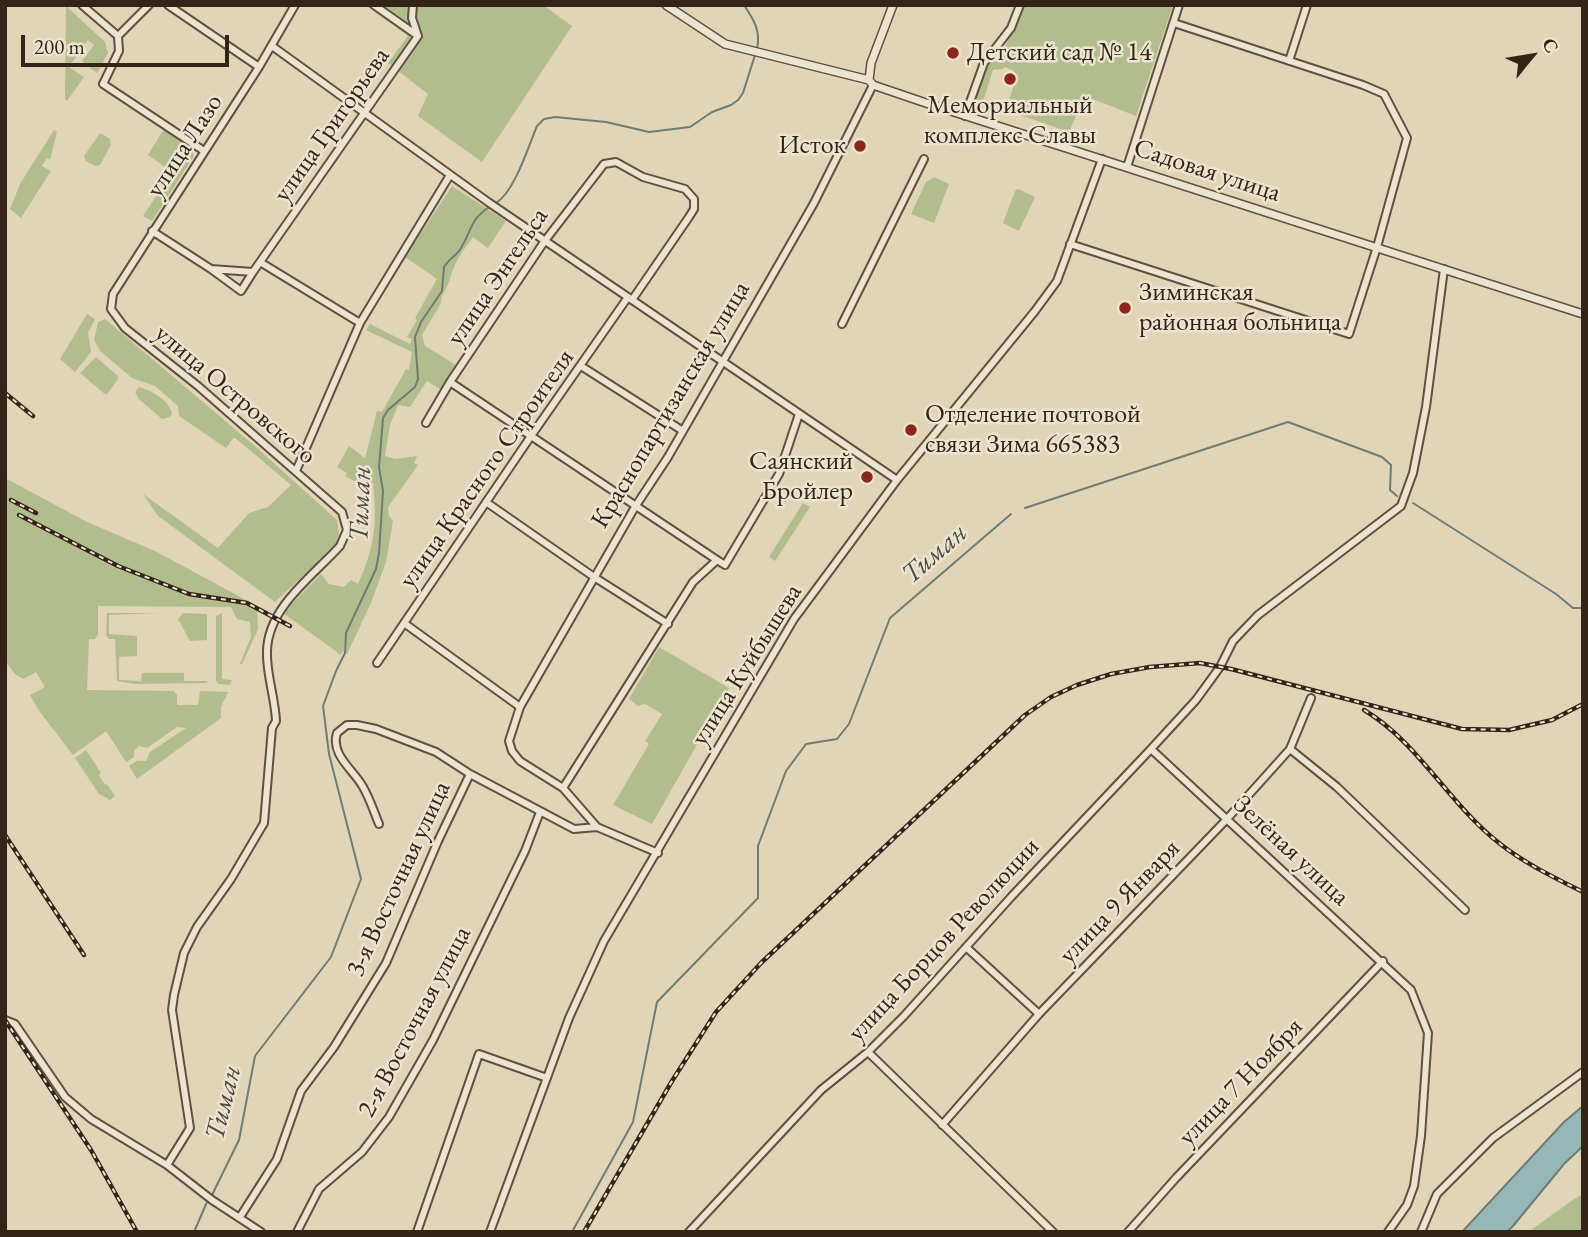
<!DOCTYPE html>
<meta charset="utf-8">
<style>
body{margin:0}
#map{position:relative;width:1588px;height:1237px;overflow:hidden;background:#e0d5b6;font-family:"EB Garamond",serif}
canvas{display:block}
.frame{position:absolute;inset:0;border:7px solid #342417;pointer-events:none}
.north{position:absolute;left:1497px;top:21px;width:70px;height:70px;-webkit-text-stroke:5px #ebe4d0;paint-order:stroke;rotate:60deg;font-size:19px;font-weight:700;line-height:28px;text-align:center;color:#342417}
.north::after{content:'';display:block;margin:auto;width:24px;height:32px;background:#342417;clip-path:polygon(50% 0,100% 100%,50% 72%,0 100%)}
.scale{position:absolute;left:21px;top:35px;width:208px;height:32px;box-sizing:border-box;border:4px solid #342417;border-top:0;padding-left:9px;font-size:21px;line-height:24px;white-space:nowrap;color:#342417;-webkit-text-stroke:5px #ebe4d0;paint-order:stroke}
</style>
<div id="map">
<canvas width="1588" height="1237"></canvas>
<div class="frame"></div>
<div class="north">С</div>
<div class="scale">200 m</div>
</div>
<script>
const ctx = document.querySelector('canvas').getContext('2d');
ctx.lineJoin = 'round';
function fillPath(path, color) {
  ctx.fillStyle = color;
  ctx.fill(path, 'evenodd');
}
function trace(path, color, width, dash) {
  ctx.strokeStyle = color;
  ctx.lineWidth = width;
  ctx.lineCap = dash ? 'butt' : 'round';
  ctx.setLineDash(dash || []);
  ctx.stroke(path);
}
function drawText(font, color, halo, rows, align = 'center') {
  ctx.font = font + ' "EB Garamond",serif';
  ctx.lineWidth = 5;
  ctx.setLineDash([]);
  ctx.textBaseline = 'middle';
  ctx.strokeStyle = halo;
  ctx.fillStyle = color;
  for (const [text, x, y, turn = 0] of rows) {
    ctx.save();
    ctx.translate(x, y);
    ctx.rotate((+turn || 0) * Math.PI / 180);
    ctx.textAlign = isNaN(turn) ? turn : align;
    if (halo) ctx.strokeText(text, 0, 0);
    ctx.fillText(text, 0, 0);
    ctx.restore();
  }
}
fillPath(new Path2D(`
 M 365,5 L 543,5 L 572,26 L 482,162 L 418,116 L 428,94 L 388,63 L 408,36 Z
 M 1024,5 L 1173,5 L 1136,116 L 1085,96 L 1069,132 L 1006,110 L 1017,75 L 1012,73 L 1013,70 L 1004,67 L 1003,69 L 993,70 L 983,101 L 975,99 L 988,62 L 999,61 Z
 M 66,6 L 105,42 L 108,53 L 97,73 L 82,61 L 94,45 L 88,40 L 69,67 L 84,77 L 67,101 L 65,99 Z
 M 164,129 L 191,148 L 194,156 L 152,221 L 143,216 L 172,172 L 148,155 Z
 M 54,130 L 57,132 L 50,160 L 47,158 L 42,166 L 51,171 L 21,218 L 10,209 L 20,184 Z
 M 100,133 L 110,139 L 111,145 L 100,165 L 95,166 L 86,161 L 84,156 Z
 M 934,177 L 949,184 L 934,223 L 911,214 L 926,182 Z
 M 452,186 L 506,221 L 488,248 L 473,237 C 460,255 455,261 449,282 C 446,290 441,294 441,303 L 422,335 L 425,346 L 456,365 L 441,390 L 427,381 L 410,407 L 398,405 L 390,425 L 385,456 L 395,459 L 417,456 L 414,463 L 418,465 L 388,507 L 389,516 L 393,521 L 386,562 L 371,603 L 347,654 L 343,651 L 341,655 L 283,613 L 321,574 L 329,584 L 344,587 L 351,580 L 358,584 C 375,547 377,524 373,483 L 364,476 L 358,483 L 345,476 L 347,473 L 337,467 L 349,446 L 365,458 L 377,411 L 382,412 L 406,369 L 409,370 L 412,352 L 366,330 L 370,324 L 410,344 L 412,339 L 407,337 L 417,320 L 415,318 L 437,279 L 405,257 Z
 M 1018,189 L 1035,197 L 1019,231 L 1003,223 L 1015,191 Z
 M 87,314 L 95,319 L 88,333 L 91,352 L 75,372 L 60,359 Z
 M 105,319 L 256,447 L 337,520 L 339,534 L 335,546 L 275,602 L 158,516 L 143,494 L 218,548 L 249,513 L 268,507 L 291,485 L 234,437 L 226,448 L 179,416 L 178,406 L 155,386 L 132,378 L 100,351 L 94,340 L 98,322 Z
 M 96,357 L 118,376 L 117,381 L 106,395 L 80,373 Z
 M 139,387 C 152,391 168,399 172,413 L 170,417 L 162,419 L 139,399 L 135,392 Z
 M 5,478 L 87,522 L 157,552 L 257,606 L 258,629 L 242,664 L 240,664 L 251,637 L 250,622 L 237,619 L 231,607 L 98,606 L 98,635 L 95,639 L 89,639 L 87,690 L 174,691 L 177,695 L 177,705 L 198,705 L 200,691 L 228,692 L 221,707 L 221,718 L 137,779 L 129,766 L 137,761 L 146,761 L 150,752 L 186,728 L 177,727 L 147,748 L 139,746 L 134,751 L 134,757 L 126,762 L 106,731 L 73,755 L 40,712 L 30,695 L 45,687 L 36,672 L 23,679 L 15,674 L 5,661 Z
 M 803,503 L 810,507 L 775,561 L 769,557 Z
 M 107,613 L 160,613 L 109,615 L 109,634 L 137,636 L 137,656 L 119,657 L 119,680 L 141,681 L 142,673 L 184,673 L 184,681 L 208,681 L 206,683 L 136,684 L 117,681 L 115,639 L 109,639 L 106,635 Z
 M 183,613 L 207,614 L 207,640 L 190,641 L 178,619 Z
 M 222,613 L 222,679 L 232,680 L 230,685 L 218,684 L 216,681 L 216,616 Z
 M 659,647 L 729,688 L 652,824 L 613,805 L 649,744 L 645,741 L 662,714 L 645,704 L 638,706 L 629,699 Z
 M 86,750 L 101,773 L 99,775 L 105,785 L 107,784 L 115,796 L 110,800 L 99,794 L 75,758 Z
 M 1583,1194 L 1583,1232 L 1528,1232 L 1577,1197 Z`), '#b2bd8e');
const water = new Path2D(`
 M 1583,1106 L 1583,1146 L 1564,1164 L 1513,1226 L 1507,1232 L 1462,1232 L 1564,1122 Z`);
fillPath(water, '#95b7b5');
trace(water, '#6e7c76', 2);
trace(new Path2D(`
 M 744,5 C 754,20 761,31 757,49
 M 496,203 C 515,191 528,147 537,126 L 544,119 L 555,117 L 606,122 L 649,132 L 690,127 L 712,112 L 731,105 L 738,100 L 743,93 L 755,55
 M 1413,503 L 1556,594 L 1573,608 L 1583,608
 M 1025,508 L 1288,422 L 1382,457 L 1391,465 L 1390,490 L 1397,496
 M 212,1195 L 239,1140 L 255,1056 L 331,957 L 361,879 L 329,754 L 323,706 L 336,671 L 345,653 L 346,633 L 376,569 L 379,553 L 383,491 L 379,467 L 383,418 L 388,410 L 415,387 L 418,379 L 415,337 L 421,322 L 442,291 L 444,267 C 448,260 454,257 459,251 C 472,232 469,219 491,206
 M 194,1232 L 207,1202
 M 572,1232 L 633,1122 L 657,1002 L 758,898 L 758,846 L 786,771 L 806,744 L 837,739 L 849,724 L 890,618 L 1011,514`), '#6e7c76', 2);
const minor = new Path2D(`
 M 82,5 L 118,36 L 119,51 L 103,84 L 204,151
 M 168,5 L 259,67
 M 374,5 L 418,36
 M 118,36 L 149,5
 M 272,46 L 488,202 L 897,480
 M 1289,61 L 1307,5
 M 965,116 L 984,63 L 1011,28 L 1020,5
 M 1127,167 L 1179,5
 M 152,231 L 211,269 L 241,291 L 253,272
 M 1070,244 L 1349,334 L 1377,247 L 1407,138 L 1384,94 L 1363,85 L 1174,23
 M 260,262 L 360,323
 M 211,269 L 253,272 L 418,36 L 412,18 L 413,5
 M 842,324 L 924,159
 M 581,366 L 683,431
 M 450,382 L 717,560
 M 426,423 L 450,382 L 544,242 L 604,164 L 616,162 L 643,177 L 685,189 L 694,199 L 694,209 L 689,217 L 632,300
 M 296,471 L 360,323 L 450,175
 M 486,502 L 594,577 L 668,624
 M 404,623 L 520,707
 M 377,663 L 531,436 L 628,297
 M 1151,749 L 1411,990 L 1428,1033 L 1421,1136 L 1414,1186 L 1407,1205 L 1388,1232
 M 1290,749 L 1337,787 L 1465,910
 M 563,788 L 693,582 L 717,560 L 725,565 L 779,474 L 799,414
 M 379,824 C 374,812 370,799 363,787 C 354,770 330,755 337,733 L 347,725 L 357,725 L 376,729 L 436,752 L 470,774 L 574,829 L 597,827 L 658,853
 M 597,827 L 563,788 L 520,761 L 512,751 L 509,741 L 520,707 L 635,507 L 668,457 L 814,203 L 873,85
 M 966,947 L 1039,1014
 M 5,1020 L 15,1024 L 65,1097 L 91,1119 L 167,1165 L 212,1200 L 261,1232
 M 868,1052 L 1053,1232
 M 942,1125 L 1039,1014 L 1227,819 L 1290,749 L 1311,698
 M 167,1165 L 190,1128 L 172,1010 L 174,995 L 184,953 L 197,927 L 231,879 L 264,823 L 272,728 L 276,721 C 275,697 266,674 267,651 C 268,607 313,576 340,546 L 347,530 L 342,512 L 198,386 L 125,328 L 111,309 L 113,294 L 259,67 L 295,5
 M 240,1217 L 277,1159 L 301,1091 L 334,1047 L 386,963 L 438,841 L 470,774
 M 297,1232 L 319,1189 L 362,1152 L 389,1117 L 433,1040 L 525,851 L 540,812
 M 417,1232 L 479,1054 L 547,1078
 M 490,1232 L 569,1018 L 604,941 L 794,619 L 897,480 L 1035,311 L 1057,281 L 1102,159
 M 689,1232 L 821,1090 L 868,1052 L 904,1016 L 1012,896 L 1151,749 L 1196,700 L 1220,667 L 1233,641 L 1258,615 L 1401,506 L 1413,473 L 1426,407 L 1444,269
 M 1128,1232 L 1176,1178 L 1383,961
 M 1421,1232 L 1437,1194 L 1493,1138 L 1583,1072`);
const tertiary = new Path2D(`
 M 666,5 L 725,44 L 869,80 L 873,85 L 923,102 L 1583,314
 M 869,80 L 871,63 L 893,5`);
trace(minor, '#5f503f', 10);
trace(tertiary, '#5f503f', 10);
trace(minor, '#ebe4d0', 6);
trace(tertiary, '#ebe4d0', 7);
const rail = new Path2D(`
 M 5,393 L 33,416
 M 11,500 L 36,513
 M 19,515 L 118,566 L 189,594 L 247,603 L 290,626
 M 1364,710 C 1418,742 1449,804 1499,843 C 1524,863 1555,878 1583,892
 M 5,835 L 84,955
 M 5,1020 L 91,1150 L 137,1232
 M 584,1232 L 672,1081 L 716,1012 L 761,963 L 1025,715 L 1051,697 L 1077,685 L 1111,674 L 1150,667 L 1200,663 L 1231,669 L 1462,729 L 1509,730 L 1552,720 L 1583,704`);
trace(rail, '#342417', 4.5);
trace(rail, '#ebe4d0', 2, [5]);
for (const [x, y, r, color] of [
 [953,53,7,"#8f2418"],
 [1010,79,7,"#8f2418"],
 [860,146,7,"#8f2418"],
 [1125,308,7,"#8f2418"],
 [911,430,7,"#8f2418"],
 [867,477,7,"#8f2418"]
]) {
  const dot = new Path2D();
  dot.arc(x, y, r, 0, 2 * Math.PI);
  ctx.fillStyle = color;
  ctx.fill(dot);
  trace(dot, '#ebe4d0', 2.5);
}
drawText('26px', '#342417', '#ebe4d0', [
 ["Детский сад № 14",967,53],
 ["Мемориальный",1010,106,"center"],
 ["комплекс Славы",1010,136,"center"],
 ["Исток",846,146,"right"],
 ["Зиминская",1139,293],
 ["районная больница",1139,323],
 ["Отделение почтовой",925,415],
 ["связи Зима 665383",925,445],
 ["Саянский",853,462,"right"],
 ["Бройлер",853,492,"right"]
], 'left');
drawText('26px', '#342417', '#ebe4d0', [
 ["улица Григорьева",332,125,-55],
 ["улица Лазо",185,146,-57],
 ["Садовая улица",1207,171,18],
 ["улица Энгельса",498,277,-56],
 ["улица Островского",235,395,40],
 ["Краснопартизанская улица",671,405,-59],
 ["улица Красного Строителя",487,469,-55],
 ["улица Куйбышева",747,665,-58],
 ["Зелёная улица",1291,851,43],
 ["3-я Восточная улица",399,879,-65],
 ["улица 9 Января",1120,902,-46],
 ["улица Борцов Революции",944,940,-47],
 ["2-я Восточная улица",415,1022,-62],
 ["улица 7 Ноября",1241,1082,-46]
]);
drawText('italic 28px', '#4c493e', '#ebe4d0', [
 ["Тиман",361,504,-88],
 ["Тиман",935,554,-41],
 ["Тиман",224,1103,-76]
]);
</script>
